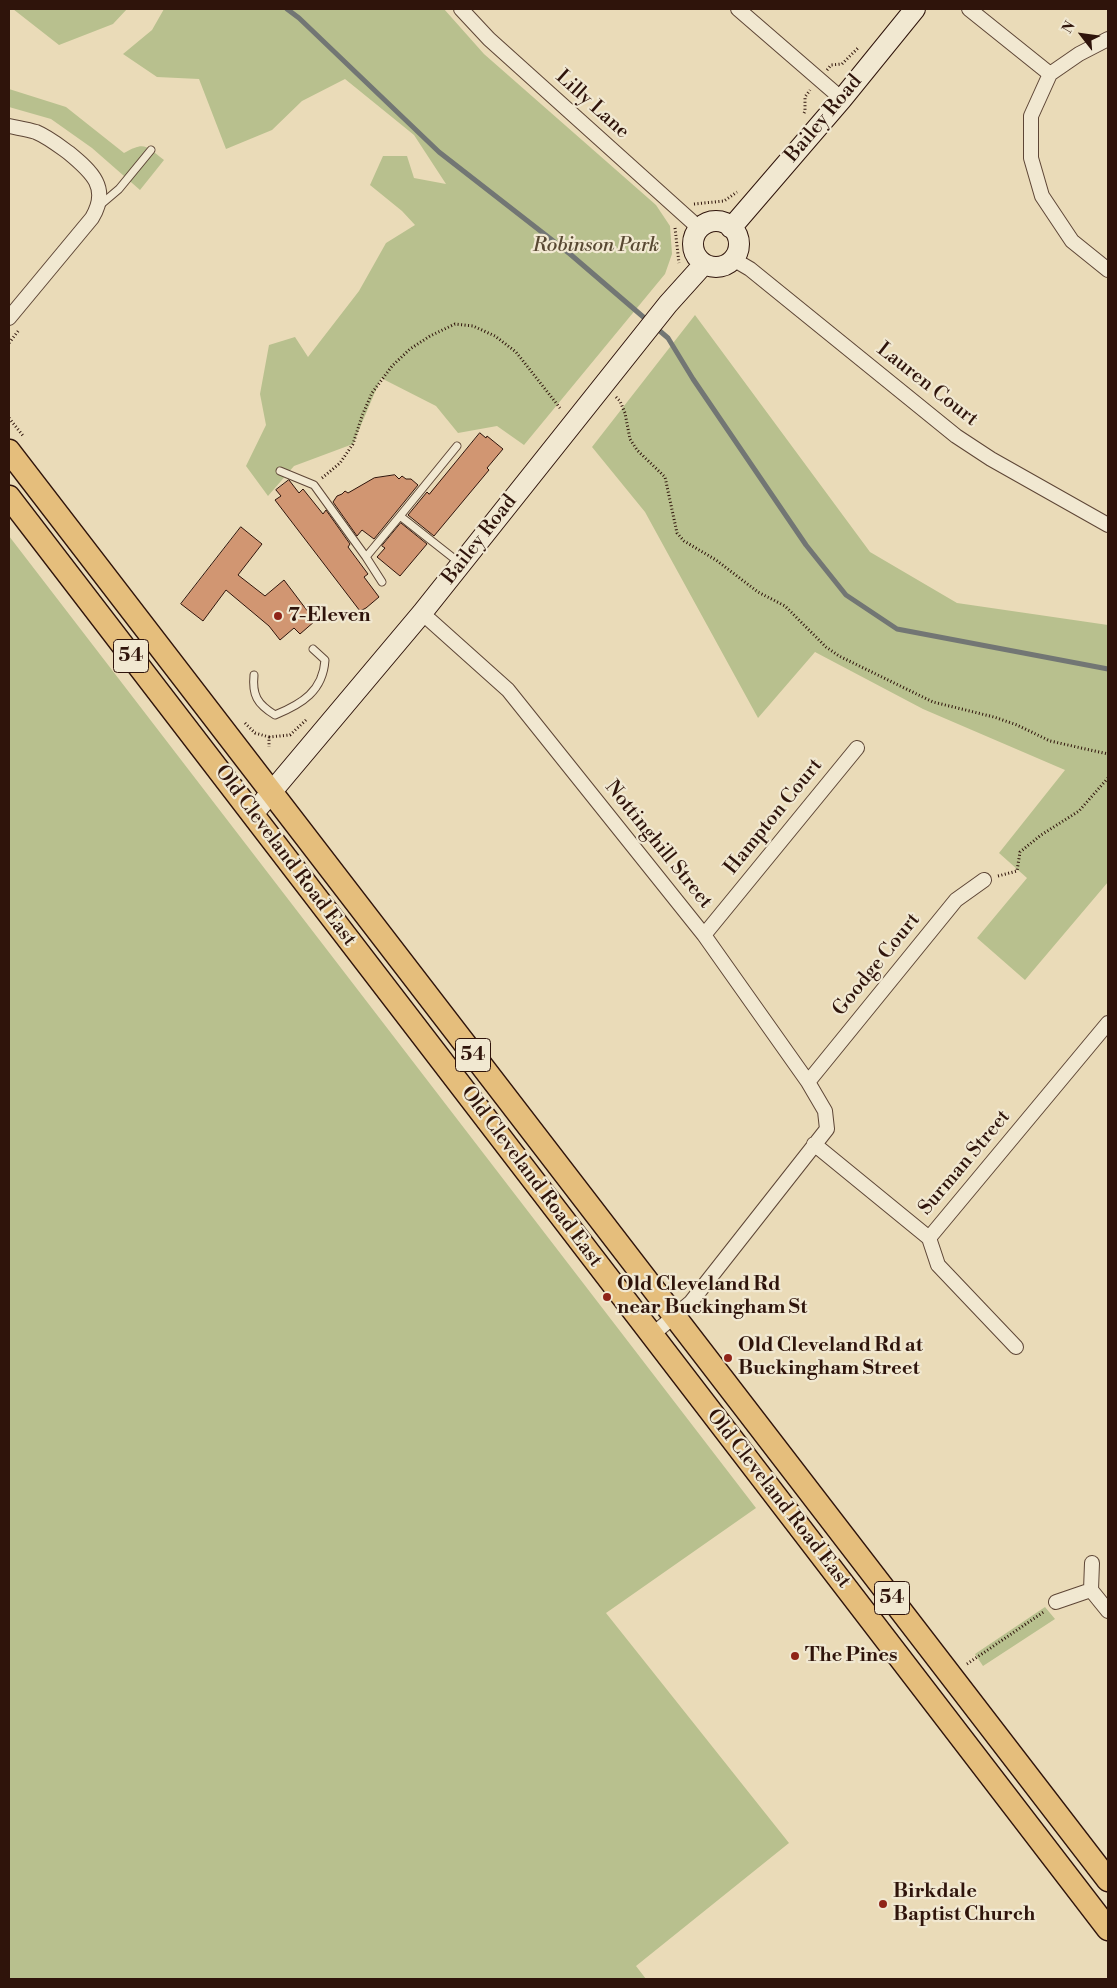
<!DOCTYPE html>
<style>
body{margin:0}
#map{position:relative;width:1117px;height:1988px;overflow:hidden;background:#eadbb8;font-family:"Libre Bodoni",serif}
canvas{display:block}
.frame{position:absolute;inset:0;border:10px solid #2f140b;pointer-events:none}
.north{position:absolute;left:1057px;top:10px;width:50px;height:50px;-webkit-text-stroke:4px #f1e8d1;paint-order:stroke;rotate:300deg;font-size:14px;font-weight:700;line-height:20px;text-align:center;color:#2f140b}
.north::after{content:'';display:block;margin:auto;width:18px;height:22px;background:#2f140b;clip-path:polygon(50% 0,100% 100%,50% 72%,0 100%)}
</style>
<div id="map">
<canvas width="1117" height="1988"></canvas>
<div class="frame"></div>
<div class="north">N</div>
</div>
<script>
const ctx = document.querySelector('canvas').getContext('2d');
ctx.lineJoin = 'round';
function fillPath(path, color) {
  ctx.fillStyle = color;
  ctx.fill(path, 'evenodd');
}
function trace(path, color, width, dash) {
  ctx.strokeStyle = color;
  ctx.lineWidth = width;
  ctx.lineCap = dash ? 'butt' : 'round';
  ctx.setLineDash(dash || []);
  ctx.stroke(path);
}
function drawText(font, color, halo, rows, align = 'center') {
  ctx.font = font + ' "Libre Bodoni",serif';
  ctx.lineWidth = 4.5;
  ctx.setLineDash([]);
  ctx.textBaseline = 'middle';
  ctx.strokeStyle = halo;
  ctx.fillStyle = color;
  for (const [text, x, y, turn = 0] of rows) {
    ctx.save();
    ctx.translate(x, y);
    ctx.rotate((+turn || 0) * Math.PI / 180);
    ctx.textAlign = isNaN(turn) ? turn : align;
    if (halo) ctx.strokeText(text, 0, 0);
    ctx.fillText(text, 0, 0);
    ctx.restore();
  }
}
fillPath(new Path2D(`
 M 13,9 L 127,9 L 113,24 L 59,45 Z
 M 164,9 L 444,9 L 484,54 L 656,205 L 670,226 L 672,254 L 665,274 L 524,445 L 497,426 L 458,433 L 436,406 L 381,378 L 353,444 L 294,466 L 268,496 L 246,466 L 266,425 L 260,394 L 269,345 L 295,337 L 308,357 L 359,291 L 386,243 L 415,225 L 402,211 L 370,185 L 383,156 L 407,156 L 414,178 L 446,184 L 414,135 L 345,79 L 302,101 L 272,130 L 226,149 L 199,79 L 157,77 L 123,54 L 152,30 Z
 M 9,89 L 66,107 L 124,153 C 145,141 146,146 164,160 L 140,190 L 92,148 L 51,119 L 9,107 Z
 M 695,315 L 870,552 L 957,603 L 1108,625 L 1108,882 L 1025,980 L 977,938 L 1027,878 L 999,853 L 1065,770 L 923,709 L 815,652 L 758,718 L 645,512 L 592,447 Z
 M 9,536 L 756,1508 L 606,1613 L 789,1843 L 636,1966 L 646,1979 L 9,1979 Z
 M 1045,1607 L 1055,1619 L 983,1666 L 975,1654 Z`), '#b8c08e');
trace(new Path2D(`
 M 287,9 L 299,18 L 439,152 L 570,254 L 648,321
 M 654,326 L 668,338 L 693,379 L 806,545 L 846,595 L 897,629 L 1108,669`), '#727674', 5);
const building = new Path2D(`
 M 480,433 L 486,438 L 487,436 L 503,449 L 487,468 L 489,470 L 434,536 L 408,515 L 427,492 L 429,494 Z
 M 395,475 L 399,479 L 402,476 L 406,479 L 411,479 L 418,485 L 374,539 L 362,530 L 357,536 L 333,502 L 337,496 L 342,494 L 345,491 L 348,493 L 374,478 Z
 M 289,480 L 299,493 L 303,489 L 323,514 L 326,510 L 350,544 L 348,547 L 368,574 L 364,577 L 379,597 L 366,608 L 360,611 L 275,500 L 281,496 L 276,490 Z
 M 401,523 L 427,544 L 400,576 L 377,557 L 385,548 L 382,546 Z
 M 241,527 L 262,544 L 238,575 L 265,596 L 284,580 L 315,621 L 300,634 L 294,628 L 280,640 L 269,626 L 226,590 L 203,621 L 181,604 Z`);
fillPath(building, '#d19672');
trace(building, '#2f140b', 1);
const lane = new Path2D(`
 M 99,206 L 119,189 L 151,150
 M 457,446 L 400,516 L 461,564
 M 280,471 L 314,485 L 366,557 L 382,582
 M 366,557 L 400,516
 M 254,675 C 252,695 257,704 275,715 C 302,704 323,691 325,660 L 313,649`);
const street = new Path2D(`
 M 461,9 L 489,39 L 699,228
 M 738,9 L 842,99
 M 969,9 L 1050,74
 M 1050,74 L 1031,116 L 1031,158 L 1042,196 L 1072,241 L 1108,270
 M 1050,74 L 1079,54 L 1108,39
 M 9,126 C 18,128 27,129 36,132 C 48,137 58,145 69,153 C 92,172 110,188 92,218 L 9,318
 M 733,259 L 750,269 L 956,436 L 991,459 L 1108,525
 M 422,613 L 508,690 L 704,935 L 808,1082 L 825,1111 L 827,1129 L 691,1302 L 652,1335
 M 704,935 L 857,748
 M 808,1082 L 956,900 L 984,880
 M 814,1144 L 929,1238 L 1108,1023
 M 929,1238 L 938,1265 L 1016,1347
 M 1091,1590 L 1108,1611
 M 1056,1602 L 1091,1590 L 1092,1563`);
const secondary = new Path2D(`
 M693 244a23 23 0 1 1 46 0a23 23 0 1 1-46 0Z
 M 731,228 L 842,99 L 915,9
 M 253,814 L 422,613 L 668,304 L 704,264`);
const primary = new Path2D(`
 M 9,451 L 1108,1880
 M 9,497 L 1108,1929`);
trace(lane, '#5e4636', 9);
trace(street, '#5e4636', 16);
trace(secondary, '#2f140b', 22);
trace(primary, '#2f140b', 25);
trace(new Path2D(`
 M 827,70 L 831,65 L 842,64 L 858,48
 M 804,113 L 805,111 L 805,97 L 810,90
 M 694,204 L 724,201 L 737,192
 M 675,228 L 679,263
 M 9,343 L 19,330
 M 616,397 L 620,401 L 625,413 L 630,439 L 637,450 L 665,477 L 677,533 L 684,541 L 716,560 L 758,592 L 785,606 L 826,647 L 839,656 L 933,702 L 994,717 L 1017,725 L 1050,741 L 1108,754
 M 9,418 L 24,437
 M 322,478 L 340,463 L 353,444 L 362,416 L 372,393 L 392,366 L 410,349 L 430,336 L 455,324 L 473,326 L 495,336 L 516,352 L 560,408
 M 245,723 L 255,733 L 269,737 L 269,747
 M 269,737 L 290,735 L 306,720
 M 998,876 L 1017,871 L 1020,852 L 1041,835 L 1079,811 L 1108,778
 M 967,1664 L 1045,1611`), '#2f140b', 3, [1, 2.5]);
trace(lane, '#f1e8d1', 7);
trace(street, '#f1e8d1', 14);
trace(secondary, '#f1e8d1', 20);
trace(primary, '#e5be7c', 22);
for (const [x, y, r, color] of [
 [278,616,5,"#8f2418"],
 [607,1297,5,"#8f2418"],
 [728,1358,5,"#8f2418"],
 [795,1656,5,"#8f2418"],
 [883,1904,5,"#8f2418"]
]) {
  const dot = new Path2D();
  dot.arc(x, y, r, 0, 2 * Math.PI);
  ctx.fillStyle = color;
  ctx.fill(dot);
  trace(dot, '#f1e8d1', 2);
}
for (const [x, y, w] of [
 [131,656,35],
 [473,1055,35],
 [892,1598,35]
]) {
  const box = new Path2D();
  box.roundRect(x - w / 2, y - 16.5, w, 33, 4);
  ctx.fillStyle = '#f1e8d1';
  ctx.fill(box);
  trace(box, '#2f140b', 1);
}
drawText('bold 19px', '#2f140b', null, [
 ["54",131,656],
 ["54",473,1055],
 ["54",892,1598]
]);
drawText('20px', '#2f140b', '#f1e8d1', [
 ["Lilly Lane",592,105,42],
 ["Bailey Road",824,119,-50],
 ["Lauren Court",927,385,38],
 ["Bailey Road",480,540,-52],
 ["Hampton Court",774,817,-51],
 ["Nottinghill Street",658,845,51],
 ["Old Cleveland Road East",285,856,53],
 ["Goodge Court",877,965,-51],
 ["Surman Street",965,1163,-50],
 ["Old Cleveland Road East",531,1177,53],
 ["Old Cleveland Road East",778,1499,52]
]);
drawText('italic 20px', '#584832', '#f1e8d1', [
 ["Robinson Park",596,246]
]);
drawText('bold 20px', '#2f140b', '#f1e8d1', [
 ["7-Eleven",288,616],
 ["Old Cleveland Rd",617,1285],
 ["near Buckingham St",617,1308],
 ["Old Cleveland Rd at",738,1346],
 ["Buckingham Street",738,1369],
 ["The Pines",805,1656],
 ["Birkdale",893,1892],
 ["Baptist Church",893,1915]
], 'left');
</script>
